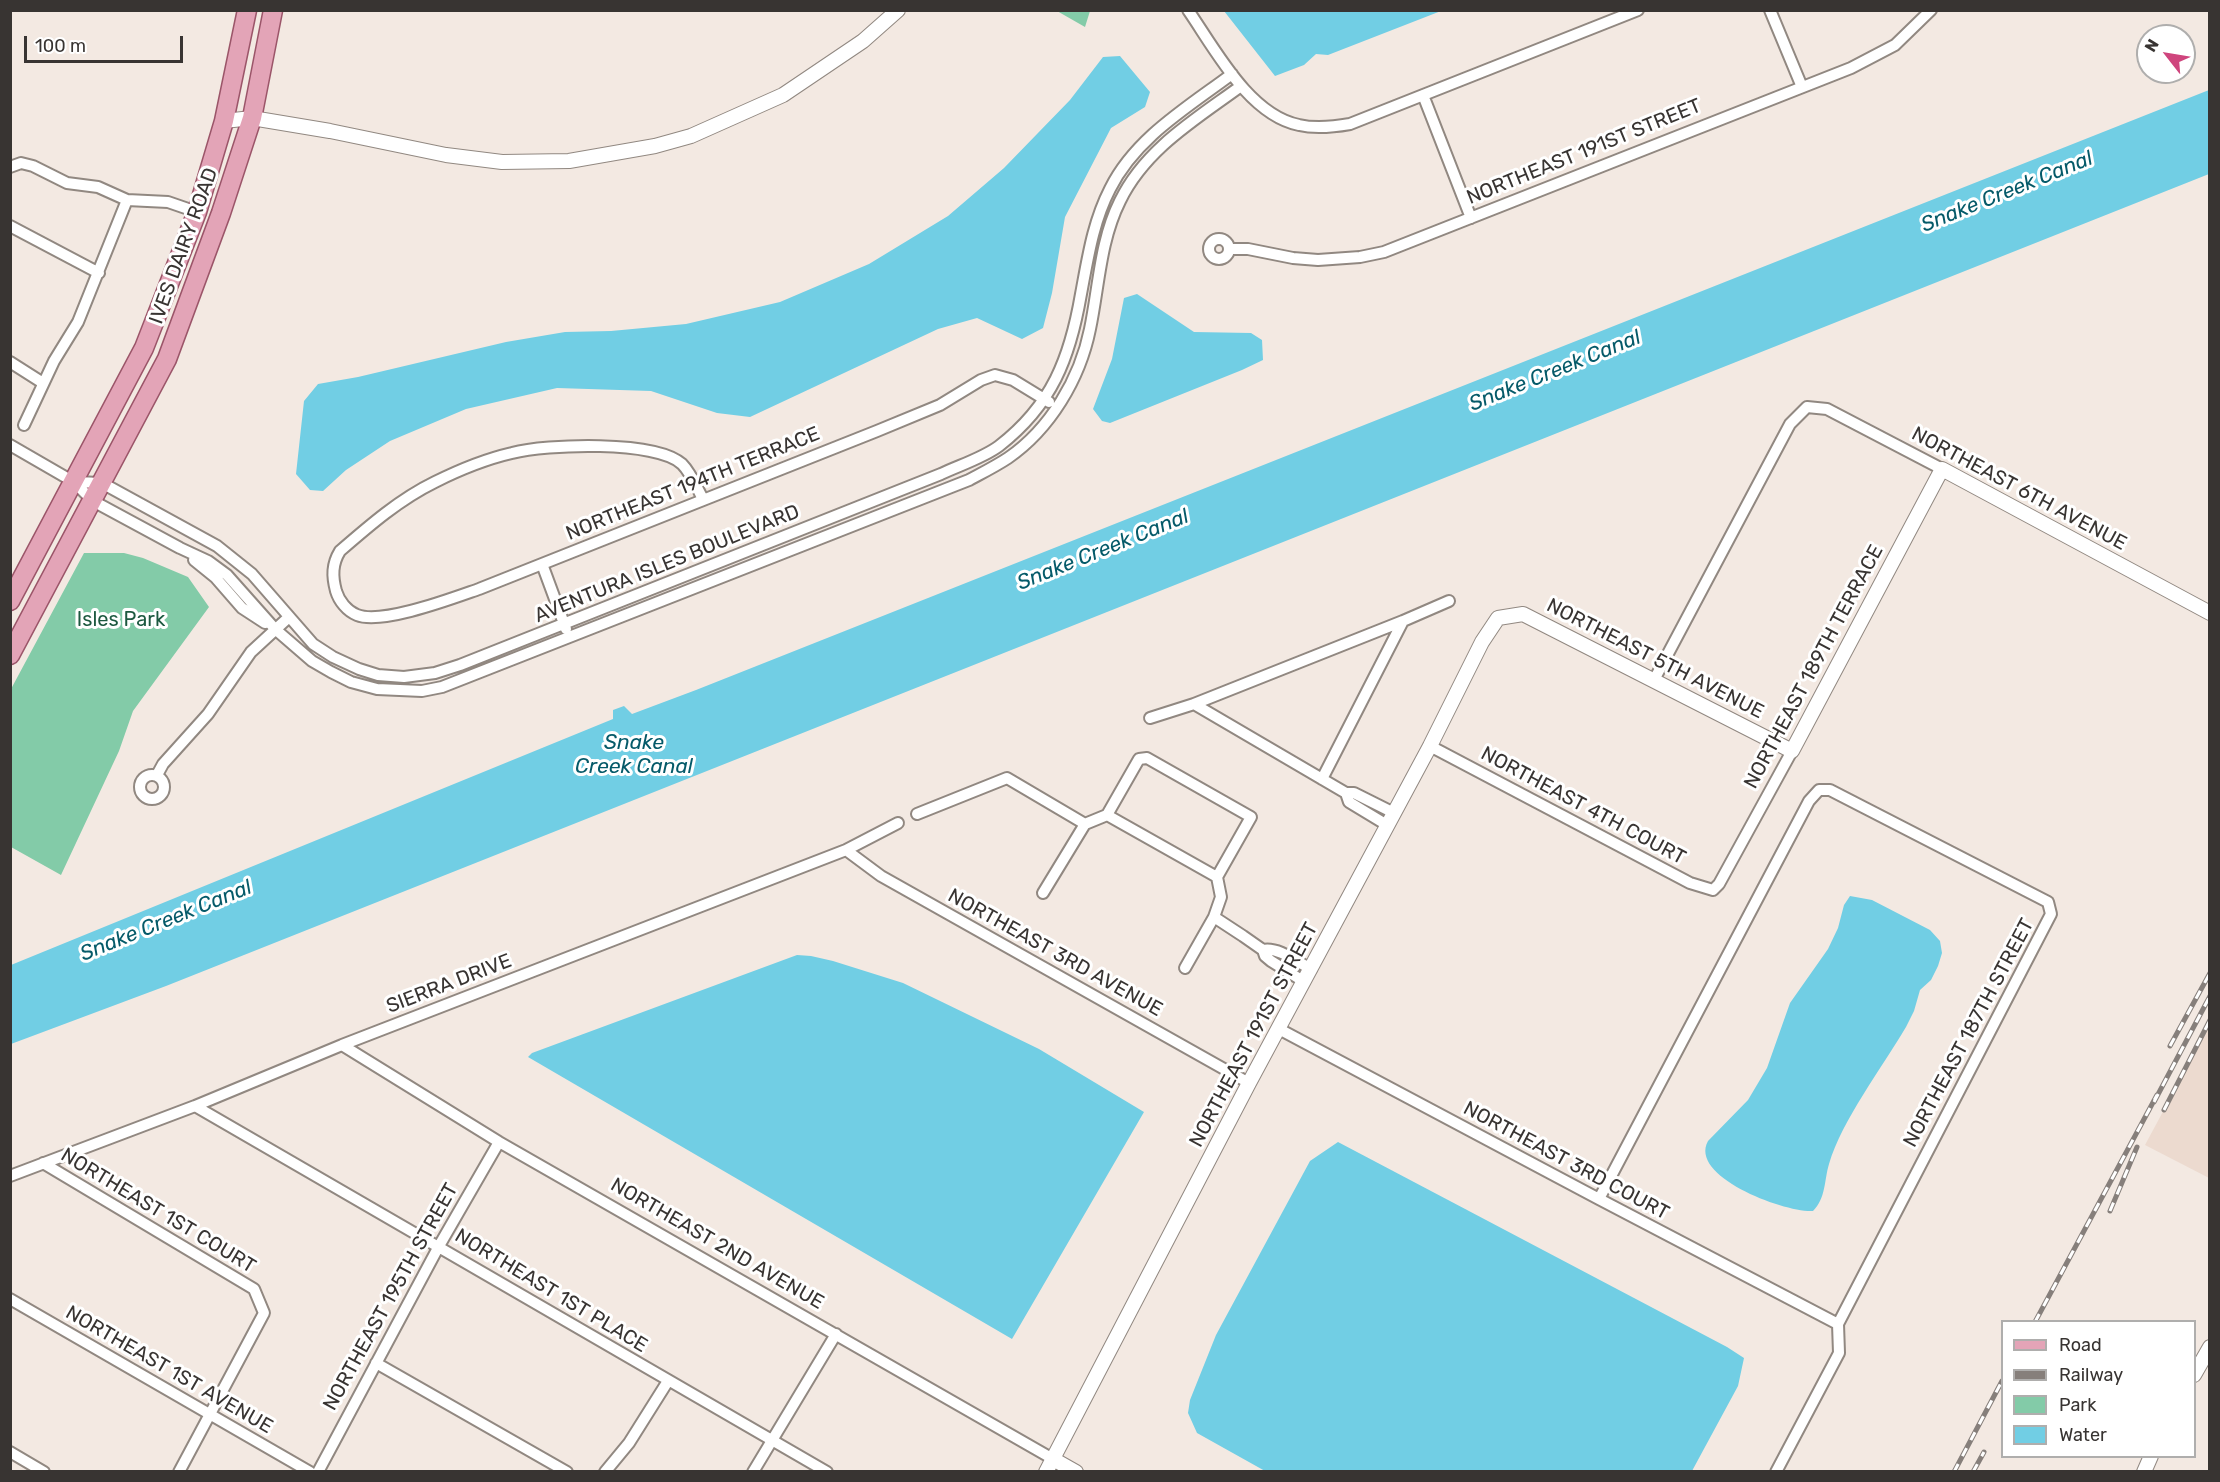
<!DOCTYPE html>
<style>
body{margin:0}
#map{position:relative;width:2220px;height:1482px;overflow:hidden;background:#f3e9e2;font-family:Rubik,sans-serif}
canvas{display:block}
.frame{position:absolute;inset:0;border:12px solid #383432;pointer-events:none}
.legend{position:absolute;left:2001px;top:1320px;width:195px;height:138px;box-sizing:border-box;background:#fff;border:2px solid #afaead;margin:0;padding:8px 10px;list-style:none;font-size:18px;color:#383432}
.legend li{display:flex;align-items:center;gap:12px;height:30px}
.legend b{width:30px;border:2px solid #afaead}
.north{position:absolute;left:2136px;top:24px;width:60px;height:60px;box-sizing:border-box;background:#fff;border:2px solid #afaead;border-radius:50%;rotate:301deg;font-size:16px;font-weight:700;line-height:24px;text-align:center;color:#383432}
.north::after{content:'';display:block;margin:auto;width:21px;height:27px;background:#cf457d;clip-path:polygon(50% 0,100% 100%,50% 72%,0 100%)}
.scale{position:absolute;left:24px;top:36px;width:159px;height:27px;box-sizing:border-box;border:3px solid #383432;border-top:0;padding-left:8px;font-size:18px;line-height:21px;white-space:nowrap;color:#383432;-webkit-text-stroke:4px #fff;paint-order:stroke}
</style>
<div id="map">
<canvas width="2220" height="1482"></canvas>
<div class="frame"></div>
<ul class="legend">
<li><b style="height:8px;background:#e3a4b7"></b>Road</li>
<li><b style="height:8px;background:#867f7b"></b>Railway</li>
<li><b style="height:16px;background:#83cba8"></b>Park</li>
<li><b style="height:16px;background:#71cee4"></b>Water</li>
</ul>
<div class="north">N</div>
<div class="scale">100 m</div>
</div>
<script>
const ctx = document.querySelector('canvas').getContext('2d');
ctx.lineJoin = 'round';
function fillPath(path, color) {
  ctx.fillStyle = color;
  ctx.fill(path, 'evenodd');
}
function trace(path, color, width, dash) {
  ctx.strokeStyle = color;
  ctx.lineWidth = width;
  ctx.lineCap = dash ? 'butt' : 'round';
  ctx.setLineDash(dash || []);
  ctx.stroke(path);
}
function drawText(font, color, halo, rows, align = 'center') {
  ctx.font = font + ' Rubik,sans-serif';
  ctx.lineWidth = 6;
  ctx.setLineDash([]);
  ctx.textBaseline = 'middle';
  ctx.strokeStyle = halo;
  ctx.fillStyle = color;
  for (const [text, x, y, turn = 0] of rows) {
    ctx.save();
    ctx.translate(x, y);
    ctx.rotate((+turn || 0) * Math.PI / 180);
    ctx.textAlign = isNaN(turn) ? turn : align;
    if (halo) ctx.strokeText(text, 0, 0);
    ctx.fillText(text, 0, 0);
    ctx.restore();
  }
}
fillPath(new Path2D(`
 M 2209,1026 L 2209,1178 L 2145,1145 Z`), '#ecdacf');
fillPath(new Path2D(`
 M 1057,11 L 1090,10 L 1090,11 L 1085,27 Z
 M 84,553 L 124,553 L 143,558 L 188,577 L 209,607 L 133,711 L 119,751 L 61,875 L 11,847 L 11,689 Z`), '#83cba8');
fillPath(new Path2D(`
 M 1224,11 L 1441,11 L 1328,55 L 1316,54 L 1304,65 L 1275,76 Z
 M 1120,56 L 1150,92 L 1145,107 L 1111,128 L 1065,217 L 1052,293 L 1043,328 L 1022,339 L 977,318 L 938,329 L 750,417 L 717,413 L 651,391 L 557,388 L 466,409 L 390,441 L 346,470 L 323,491 L 310,490 L 296,474 L 304,401 L 318,384 L 358,377 L 506,342 L 565,332 L 611,331 L 686,324 L 780,302 L 869,264 L 948,216 L 1004,168 L 1070,100 L 1103,57 Z
 M 2209,90 L 2209,174 L 166,986 L 11,1044 L 11,965 L 613,719 L 613,710 L 624,706 L 632,714 L 696,690 Z
 M 1137,294 L 1194,332 L 1251,333 L 1262,340 L 1263,360 L 1242,370 L 1110,423 L 1102,421 L 1093,409 L 1112,359 L 1124,298 Z
 M 1850,896 L 1872,900 L 1930,930 L 1940,941 L 1942,953 L 1938,966 L 1931,980 L 1920,990 L 1914,1011 L 1906,1027 C 1882,1068 1842,1120 1829,1164 C 1824,1181 1826,1198 1813,1211 C 1786,1213 1688,1177 1708,1141 L 1748,1100 L 1767,1068 L 1790,1003 L 1828,949 L 1838,928 L 1844,905 Z
 M 797,955 L 811,956 L 833,961 L 903,983 L 1039,1049 L 1144,1112 L 1012,1339 L 528,1057 L 532,1053 Z
 M 1338,1142 L 1727,1347 L 1744,1358 L 1738,1386 L 1692,1471 L 1265,1471 L 1197,1433 L 1188,1413 L 1190,1400 L 1216,1335 L 1310,1161 Z`), '#71cee4');
const minor = new Path2D(`
 M 1188,10 C 1215,49 1249,115 1299,125 C 1316,129 1333,127 1350,124 L 1638,10
 M 1770,10 L 1802,87
 M 1423,95 L 1471,218
 M 10,167 L 21,163 L 33,166 L 67,183 L 98,187 L 127,200 L 168,202 L 197,212
 M 10,226 L 99,273
 M1209 249a10 10 0 1 1 20 0a10 10 0 1 1-20 0Z
 M 1229,249 L 1248,249 L 1293,258 L 1318,260 L 1360,257 L 1384,252 L 1851,68 L 1895,45 L 1931,10
 M 10,362 L 43,383
 M 24,425 L 54,361 L 78,322 L 127,200
 M 10,445 L 74,482 L 93,501 L 180,548 L 208,561 L 227,575 L 275,629 L 312,661 L 331,672 L 351,682 L 377,689 L 422,691 L 442,687 L 969,480 C 982,473 996,466 1008,458 C 1050,429 1080,379 1090,329 C 1099,286 1100,241 1120,201 C 1145,149 1196,119 1241,86
 M 74,482 L 102,483 L 217,546 L 252,574 L 313,644 L 333,657 L 359,669 L 378,675 L 404,677 L 435,673 L 460,665 L 941,474 C 960,465 983,458 999,446 C 1052,405 1070,358 1081,294 C 1088,257 1093,222 1110,189 C 1135,138 1188,107 1232,74
 M 703,499 C 697,488 691,473 682,464 C 656,440 546,444 512,453 C 486,459 459,470 435,482 C 400,499 370,525 340,551 C 332,564 332,576 336,591 C 339,601 347,611 357,615 C 382,625 453,598 479,589 L 877,431 L 940,405 L 981,380 L 995,375 L 1013,380 L 1049,402
 M 194,560 L 215,577 L 242,608 L 265,623
 M 542,564 L 566,629
 M 1654,680 L 1790,424 L 1807,407 L 1827,409 L 1942,469
 M 1194,704 L 1403,621
 M 1150,718 L 1194,704 L 1346,793 L 1354,793 L 1394,813
 M 1430,746 L 1690,883 L 1713,890 L 1719,884 L 1792,751
 M140 787a12 12 0 1 1 24 0a12 12 0 1 1-24 0Z
 M 157,775 L 163,764 L 208,714 L 251,652 L 289,617
 M 1322,779 L 1403,621 L 1449,601
 M 1346,793 L 1349,802 L 1387,825
 M 917,814 L 1007,778 L 1085,824
 M 1107,815 L 1139,759 L 1147,758 L 1251,817 L 1217,877
 M 846,850 L 881,876 L 1249,1083
 M 1043,893 L 1085,824 L 1107,815 L 1217,877 L 1221,897 L 1214,917 L 1185,968
 M 1214,917 L 1243,936 L 1263,950 L 1265,956 L 1271,961 L 1303,981
 M 1263,950 C 1279,947 1297,962 1311,969
 M 1279,1029 L 1599,1199 L 1838,1324
 M 342,1045 L 499,1142 L 1053,1459
 M 195,1106 L 827,1472
 M 43,1163 L 254,1289 L 264,1313 L 179,1472
 M 10,1176 L 195,1106 L 342,1045 L 846,850 L 898,823
 M 1599,1199 L 1809,801 L 1819,790 L 1830,790 L 2048,902 L 2051,914 L 1838,1324 L 1839,1353 L 1776,1472
 M 10,1299 L 310,1472
 M 376,1363 L 567,1472
 M 10,1452 L 44,1472
 M 318,1472 L 439,1246 L 499,1142
 M 605,1472 L 629,1443 L 668,1381
 M 753,1472 L 836,1334`);
const tertiary = new Path2D(`
 M 224,121 L 252,118 L 330,131 L 446,155 L 502,162 L 569,161 L 655,146 L 691,136 L 783,95 L 863,41 L 898,10
 M 2194,1375 L 2210,1347
 M 1053,1459 L 1076,1472
 M 1046,1472 L 1249,1083 L 1430,746 L 1482,642 L 1498,618 L 1523,614 L 1792,751 L 1942,469 L 2210,613
 M 2144,1472 L 2151,1456`);
const primary = new Path2D(`
 M 10,601 L 144,348 L 197,212 L 224,121 L 247,10
 M 10,655 L 167,359 L 221,213 L 252,118 L 273,10`);
trace(minor, '#918881', 14);
trace(tertiary, '#918881', 16);
trace(primary, '#9b5569', 21);
trace(minor, '#fff', 10);
trace(tertiary, '#fff', 14);
trace(primary, '#e3a4b7', 18);
const rail = new Path2D(`
 M 2170,1046 L 2210,973
 M 2154,1102 L 2210,996
 M 2164,1110 L 2210,1020
 M 2110,1211 L 2137,1147
 M 2035,1322 L 2157,1095
 M 1954,1472 L 2002,1381
 M 1973,1472 L 1984,1452`);
trace(rail, '#867f7b', 5);
trace(rail, '#fff', 3, [9]);
drawText('20px', '#383432', '#fff', [
 ["NORTHEAST 191ST STREET",1584,152,-22],
 ["IVES DAIRY ROAD",184,246,-70],
 ["NORTHEAST 194TH TERRACE",693,484,-22],
 ["NORTHEAST 6TH AVENUE",2019,489,28],
 ["AVENTURA ISLES BOULEVARD",667,564,-22],
 ["NORTHEAST 5TH AVENUE",1655,659,27],
 ["NORTHEAST 189TH TERRACE",1814,667,-62],
 ["NORTHEAST 4TH COURT",1583,806,28],
 ["NORTHEAST 3RD AVENUE",1055,953,29],
 ["SIERRA DRIVE",449,984,-21],
 ["NORTHEAST 187TH STREET",1969,1033,-62],
 ["NORTHEAST 191ST STREET",1254,1035,-62],
 ["NORTHEAST 3RD COURT",1566,1161,28],
 ["NORTHEAST 1ST COURT",158,1211,31],
 ["NORTHEAST 2ND AVENUE",717,1244,30],
 ["NORTHEAST 1ST PLACE",551,1291,31],
 ["NORTHEAST 195TH STREET",391,1297,-61],
 ["NORTHEAST 1ST AVENUE",169,1370,30]
]);
drawText('20px', '#1d5940', '#fff', [
 ["Isles Park",121,620]
]);
drawText('italic 21px', '#055a69', '#fff', [
 ["Snake Creek Canal",2007,192,-22],
 ["Snake Creek Canal",1555,371,-22],
 ["Snake Creek Canal",1103,550,-22],
 ["Snake",634,743],
 ["Creek Canal",634,767],
 ["Snake Creek Canal",166,921,-22]
]);
</script>
